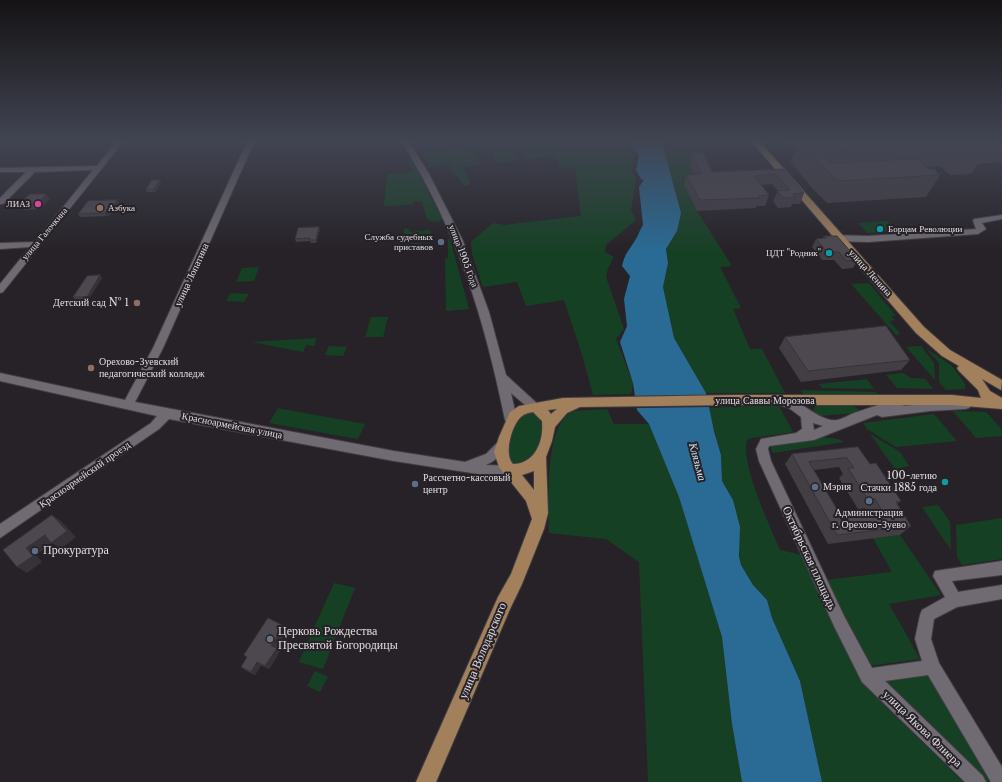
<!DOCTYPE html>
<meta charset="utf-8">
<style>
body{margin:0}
canvas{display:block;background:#262227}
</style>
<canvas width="1002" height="782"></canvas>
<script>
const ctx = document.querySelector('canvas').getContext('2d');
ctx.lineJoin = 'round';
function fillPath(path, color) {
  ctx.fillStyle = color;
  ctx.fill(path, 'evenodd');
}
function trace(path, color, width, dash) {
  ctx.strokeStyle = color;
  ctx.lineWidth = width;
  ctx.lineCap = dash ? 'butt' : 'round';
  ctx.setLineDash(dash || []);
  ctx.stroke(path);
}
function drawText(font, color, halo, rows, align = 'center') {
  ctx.font = font + ' "Libre Baskerville",serif';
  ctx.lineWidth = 4;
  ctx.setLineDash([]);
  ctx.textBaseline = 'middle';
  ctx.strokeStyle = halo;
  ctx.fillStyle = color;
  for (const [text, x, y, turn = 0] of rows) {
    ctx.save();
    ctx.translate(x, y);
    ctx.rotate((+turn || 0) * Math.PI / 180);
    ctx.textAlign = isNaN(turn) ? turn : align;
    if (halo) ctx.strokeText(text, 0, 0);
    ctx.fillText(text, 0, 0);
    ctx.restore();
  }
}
fillPath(new Path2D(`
 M 490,142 L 506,144 L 517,161 L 497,163 L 490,149 L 474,151 L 480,165 L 462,167 L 471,184 L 464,186 C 459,176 453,175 448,164 L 430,167 L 422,153 Z
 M 514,142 L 598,142 L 598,145 L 615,146 L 619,144 L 618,142 L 629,142 L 627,145 L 634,155 L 632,172 L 636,179 L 631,211 L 636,220 L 606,245 L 605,252 L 614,257 L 608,268 L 606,277 L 624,329 L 616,339 L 633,383 L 631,394 L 593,395 L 583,358 L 564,300 L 526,306 L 517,282 L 483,287 L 472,254 L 471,242 L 493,223 L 504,225 L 581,216 L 575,167 L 561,169 L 554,156 L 526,159 Z
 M 662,142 L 693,142 L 717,179 L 682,181 L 697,211 L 732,266 L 720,267 L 741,308 L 733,309 L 750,349 L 762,349 L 785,393 L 706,393 L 674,338 L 663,287 L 668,263 L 666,249 L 677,231 L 667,161 Z
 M 406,161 L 412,161 L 442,219 L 438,222 L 430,221 L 427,219 L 422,201 L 415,201 L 411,205 L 384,206 L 387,174 L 413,172 Z
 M 887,221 L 896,231 L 867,233 L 858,223 Z
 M 405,228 L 408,229 L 410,232 L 430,230 L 432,238 L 407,238 L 407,243 L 422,243 L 422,244 L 403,245 L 405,234 L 403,232 Z
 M 448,239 L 450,239 L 469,309 L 446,311 L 445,259 L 448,258 Z
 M 259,267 L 254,281 L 236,282 L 242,268 Z
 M 869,283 L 896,316 L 891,316 L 895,320 L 889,321 L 899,332 L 899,335 L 896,335 L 851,284 Z
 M 231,293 L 249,294 L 244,302 L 226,301 Z
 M 371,317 L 388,317 L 383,337 L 365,337 Z
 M 316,338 L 315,346 L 306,345 L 303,352 L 252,342 Z
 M 329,346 L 347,347 L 343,356 L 325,355 Z
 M 921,346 L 934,363 L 935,380 L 906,347 Z
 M 926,348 L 952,366 L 965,384 L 965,389 L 946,390 L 939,382 L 939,363 Z
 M 903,373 L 911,378 L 925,379 L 933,389 L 897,388 L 886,375 Z
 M 867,379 L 874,389 L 822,388 L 819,384 Z
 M 800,390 L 876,392 L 879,396 L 804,394 Z
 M 753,406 L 779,406 L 793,432 L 752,438 L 747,440 C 740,463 770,526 780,550 L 802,555 L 828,615 L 860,676 L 881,702 L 963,782 L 822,782 L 800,681 L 772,618 L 767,600 L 753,585 L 741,565 L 733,500 L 722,481 L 721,454 L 708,408 Z
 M 815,406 L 854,406 L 860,411 L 857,413 L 820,416 L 813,411 Z
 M 278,408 L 282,409 L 365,424 L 358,439 L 269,423 Z
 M 607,409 L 614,424 L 649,424 L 679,497 L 722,637 L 732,724 L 742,782 L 648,782 L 639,562 L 606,539 L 549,533 C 549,505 543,423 574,411 Z
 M 953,411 L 986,412 L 1002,430 L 1002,436 L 976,438 Z
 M 533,412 L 541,415 C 544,430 539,449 530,462 L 515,464 L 511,462 L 507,450 L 514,428 L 521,416 L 525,413 Z
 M 934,414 L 957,441 L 896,447 L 867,429 L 863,423 Z
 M 870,434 L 900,452 L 909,466 L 895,469 Z
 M 822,436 C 831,440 835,436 844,442 L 773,453 L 770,446 Z
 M 938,505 L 950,522 L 951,550 L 922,507 Z
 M 1002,518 L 1002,559 L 962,565 L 957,557 L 956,525 Z
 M 900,535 L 941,595 L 889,604 L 920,659 L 868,666 L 826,580 L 892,572 L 873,538 Z
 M 334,583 L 355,588 L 323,669 L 299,662 Z
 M 315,671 L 328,677 L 320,692 L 307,686 Z
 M 930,674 L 995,782 L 987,782 L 885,681 Z`), '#164024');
fillPath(new Path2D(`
 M 633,142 L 662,142 L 681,213 L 677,231 L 666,249 L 668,263 L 663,287 L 674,338 L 706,393 L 714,431 L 721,455 L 722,481 L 733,500 L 740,527 L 739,556 L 741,565 L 753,585 L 767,600 L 772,618 L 800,681 L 822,782 L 742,782 L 732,724 L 722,637 L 679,497 L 649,424 L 637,410 L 633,383 L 620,342 L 627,326 L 624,299 L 630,276 L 622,266 C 625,253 628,252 634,242 C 638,237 639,231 643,225 L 639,187 L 644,180 L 641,179 L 636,170 L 639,155 L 630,145 Z`), '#296b95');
fillPath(new Path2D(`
 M 708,395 L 710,407 L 635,408 L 633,396 Z`), '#262227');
const minor = new Path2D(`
 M 116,142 L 123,142 L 3,292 L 0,293 L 0,284 L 30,247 L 0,249 L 0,243 L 35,242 L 93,170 L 35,172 L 3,204 L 0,204 L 0,198 L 26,172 L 0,172 L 0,168 L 97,166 Z
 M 247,142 L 254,142 L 163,348 L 135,402 L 394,451 L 465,462 L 486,454 L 498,442 L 502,440 L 506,442 L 508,445 C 503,454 495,461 486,465 L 515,466 L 517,470 L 515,474 L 485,475 L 394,461 L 169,419 L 159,429 L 0,538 L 0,524 L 151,423 L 157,416 L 0,381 L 0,373 L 125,400 L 153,348 Z
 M 402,142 L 409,142 L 429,174 L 463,241 L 489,312 L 506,375 L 541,407 L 539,410 L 531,410 L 511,393 L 517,420 L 515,423 L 507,423 L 505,420 C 484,317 458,233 402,142 Z
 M 1002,215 L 1002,219 L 982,223 L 986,229 L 978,234 L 868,242 L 832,241 L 828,238 L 832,235 L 868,236 L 976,229 L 973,221 L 974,219 Z
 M 907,396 L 911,397 L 913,400 L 911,403 L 902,406 L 965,401 L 969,402 L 971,405 L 969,408 L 965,409 L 930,411 L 882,417 L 877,415 L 814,440 L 769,446 L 768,449 L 771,461 L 844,616 L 872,668 L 922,661 L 915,639 L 920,615 L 922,610 L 945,597 L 933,576 L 935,571 L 1002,561 L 1002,575 L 952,581 L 958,592 L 1002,585 L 1002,599 L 957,607 L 934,619 L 931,639 L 939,663 L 1002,767 L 1002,782 L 991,782 L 928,675 L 885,681 L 983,776 L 986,782 L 965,782 L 862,682 L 834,626 L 759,461 L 756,449 L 761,439 L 796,433 L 802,429 L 801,417 L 789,408 L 776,404 L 774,401 L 776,398 C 795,392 818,423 837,420 C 843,419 849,415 854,413 C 872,407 889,401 907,396 ZM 813,423 L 823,426 L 814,430 Z`);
const major = new Path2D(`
 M 752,142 L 760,142 L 924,327 L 950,350 L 1002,380 L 1001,390 L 982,379 L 990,391 L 1002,398 L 1002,409 L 952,405 L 735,405 L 580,407 L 567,413 L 555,427 L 552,441 L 546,457 L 548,513 L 544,529 L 522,584 L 510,609 L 436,782 L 416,782 L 498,597 L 511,574 L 532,519 L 526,501 L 499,467 L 494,452 L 499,437 L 510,412 L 519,406 L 563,398 L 735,395 L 952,395 L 981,398 L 978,390 L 959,371 L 957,368 L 959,366 L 942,356 L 916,333 ZM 557,409 L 551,414 L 548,410 ZM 533,412 L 542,421 C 544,441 535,464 513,464 C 504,454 511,429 519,419 C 523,414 528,413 533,412 ZM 534,471 L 534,490 L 522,475 Z`);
trace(minor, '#413d42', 2);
trace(major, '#413d42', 2);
fillPath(minor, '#706b72');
fillPath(major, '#a1805b');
fillPath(new Path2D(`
 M 790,142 L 1002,142 L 1002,162 L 978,164 L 971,174 L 950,175 L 940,166 L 926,167 L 928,169 L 940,175 L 926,197 L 827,203 L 812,188 L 790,161 L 795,151 L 789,145 Z
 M 692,153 L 712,172 L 783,169 L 804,193 L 800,204 L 792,204 L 791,207 L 778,208 L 773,201 L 778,191 L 772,184 L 761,185 L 769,195 L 765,206 L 756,206 L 756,208 L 697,211 L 684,185 L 686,175 L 694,174 L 689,163 Z
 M 161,183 L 155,192 L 147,192 L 146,190 Z
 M 30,194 L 50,199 L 44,205 L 40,205 L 36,209 L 24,210 L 20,204 Z
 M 117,200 L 119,203 L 110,215 L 106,216 L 80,217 L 78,214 Z
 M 320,229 L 316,243 L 311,243 L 310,241 L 296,242 L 295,239 Z
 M 824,236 L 858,260 L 853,268 L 842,269 L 834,260 L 822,260 L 812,247 L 816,239 L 823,238 Z
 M 100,275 L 102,278 L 89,299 L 75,300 L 73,297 Z
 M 785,337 L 910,360 L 901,370 L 801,382 L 779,348 Z
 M 858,447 L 870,464 L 901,501 L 897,504 L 911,526 L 900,535 L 828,544 L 785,464 L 792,454 ZM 839,467 L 843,474 L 839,478 L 858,509 L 865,508 L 868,513 L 841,516 L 814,470 Z
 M 284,626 L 287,629 L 276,648 L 280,651 L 269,669 L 261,665 L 255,675 L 245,670 L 241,667 L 247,657 L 244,655 Z`), '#423e44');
fillPath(new Path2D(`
 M 160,180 L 161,183 L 155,192 L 154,189 Z
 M 46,194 L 50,199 L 44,205 L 41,200 Z
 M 36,200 L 40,205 L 36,209 L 33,204 Z
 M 117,200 L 119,203 L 110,215 L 106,216 L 104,213 Z
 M 319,227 L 320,229 L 316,243 L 316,240 Z
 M 100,275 L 102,278 L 89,299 L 87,297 Z
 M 52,515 L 61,521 L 76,537 L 61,549 L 52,543 L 36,555 L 42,562 L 27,573 L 17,567 L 26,548 Z
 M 284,626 L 287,629 L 275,649 L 271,646 Z
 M 277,648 L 280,651 L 269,669 L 265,666 Z
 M 257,662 L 261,665 L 255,675 L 251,672 Z`), '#363237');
const building = new Path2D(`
 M 802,142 L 993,142 L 974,143 L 986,152 L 964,153 L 954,144 L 859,149 L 862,152 L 852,152 L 850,150 L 820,152 L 831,163 L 917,159 L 928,169 L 934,169 L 940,175 L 838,181 L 822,166 Z
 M 692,153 L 703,153 L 712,172 L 783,169 L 804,193 L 793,194 L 795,197 L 783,198 L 777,191 L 790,190 L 776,174 L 754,176 L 769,195 L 758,196 L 760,198 L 700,200 L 686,175 L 701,174 Z
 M 152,180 L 160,180 L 154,189 L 146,190 Z
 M 30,194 L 46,194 L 41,200 L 36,200 L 33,204 L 20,204 Z
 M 117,200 L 109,212 L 104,213 L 78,214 L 88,201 Z
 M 319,227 L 316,240 L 310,240 L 310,238 L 295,239 L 298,228 Z
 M 824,236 L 837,236 L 858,260 L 846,261 L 839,252 L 827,252 L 816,239 L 826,238 Z
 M 100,275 L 87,297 L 73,297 L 87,276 Z
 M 886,326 L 910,360 L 808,371 L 785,337 Z
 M 858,447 L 870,464 L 876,463 L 901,501 L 896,502 L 911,526 L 837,535 L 792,454 ZM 847,458 L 854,468 L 848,468 L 868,500 L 875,499 L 882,511 L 841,516 L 809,462 Z
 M 52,515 L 67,531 L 51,543 L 45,535 L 26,548 L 33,556 L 17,567 L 3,550 Z
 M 268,618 L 284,626 L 271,646 L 277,648 L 265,666 L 257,662 L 251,672 L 241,667 L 247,657 L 244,655 Z`);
fillPath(building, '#4d484f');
trace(building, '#363237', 1);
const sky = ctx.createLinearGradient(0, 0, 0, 252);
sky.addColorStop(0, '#151315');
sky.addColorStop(0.56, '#414452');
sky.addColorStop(1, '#41445200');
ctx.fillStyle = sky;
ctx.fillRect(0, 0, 1002, 252);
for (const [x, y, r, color] of [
 [38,204,4,"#d1479c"],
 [100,208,4,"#8d6e63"],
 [880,229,4,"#0f9aa8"],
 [441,242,4,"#5c6f8a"],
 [829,253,4,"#0f9aa8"],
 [137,303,4,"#8d6e63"],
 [91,368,4,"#8d6e63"],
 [945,482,4,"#0f9aa8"],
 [415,484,4,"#5c6f8a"],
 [815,487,4,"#5c6f8a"],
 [869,501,4,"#5c6f8a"],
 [35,551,4,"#5c6f8a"],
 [270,639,4,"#6b7280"]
]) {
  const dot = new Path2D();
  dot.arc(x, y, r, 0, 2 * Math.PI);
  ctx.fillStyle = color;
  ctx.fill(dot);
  trace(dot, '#262227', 1.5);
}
drawText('9px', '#e0dde1', '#262227', [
 ["ЛИАЗ",30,204],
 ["Азбука",108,208,"left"],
 ["Борцам Революции",888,229,"left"],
 ["Служба судебных",433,237],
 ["приставов",433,247],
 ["ЦДТ \"Родник\"",821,253]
], 'right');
drawText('9px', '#e0dde1', '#262227', [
 ["улица Галочкина",45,234,-50],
 ["улица 1905 Года",463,256,69]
]);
drawText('10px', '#e0dde1', '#262227', [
 ["улица Ленина",870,273,48],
 ["улица Лопатина",192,275,-65],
 ["улица Саввы Морозова",765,401],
 ["Красноармейская улица",232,426,11],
 ["Красноармейский проезд",85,475,-35]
]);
drawText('10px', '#e0dde1', '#262227', [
 ["Детский сад № 1",129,303,"right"],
 ["Орехово-Зуевский",99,362],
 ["педагогический колледж",99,374],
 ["100-летию",937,476,"right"],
 ["Стачки 1885 года",937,488,"right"],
 ["Рассчетно-кассовый",423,478],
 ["центр",423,490],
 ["Мэрия",823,487],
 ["Администрация",869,513,"center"],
 ["г. Орехово-Зуево",869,525,"center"]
], 'left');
drawText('italic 11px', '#d3e4f1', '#262227', [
 ["Клязьма",697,462,75]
]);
drawText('12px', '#e0dde1', '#262227', [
 ["Прокуратура",43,551],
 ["Церковь Рождества",278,632],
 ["Пресвятой Богородицы",278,646]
], 'left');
drawText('12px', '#e0dde1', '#262227', [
 ["Октябрьская площадь",809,558,65],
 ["улица Володарского",483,651,-67],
 ["улица Якова Флиера",922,729,44]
]);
</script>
